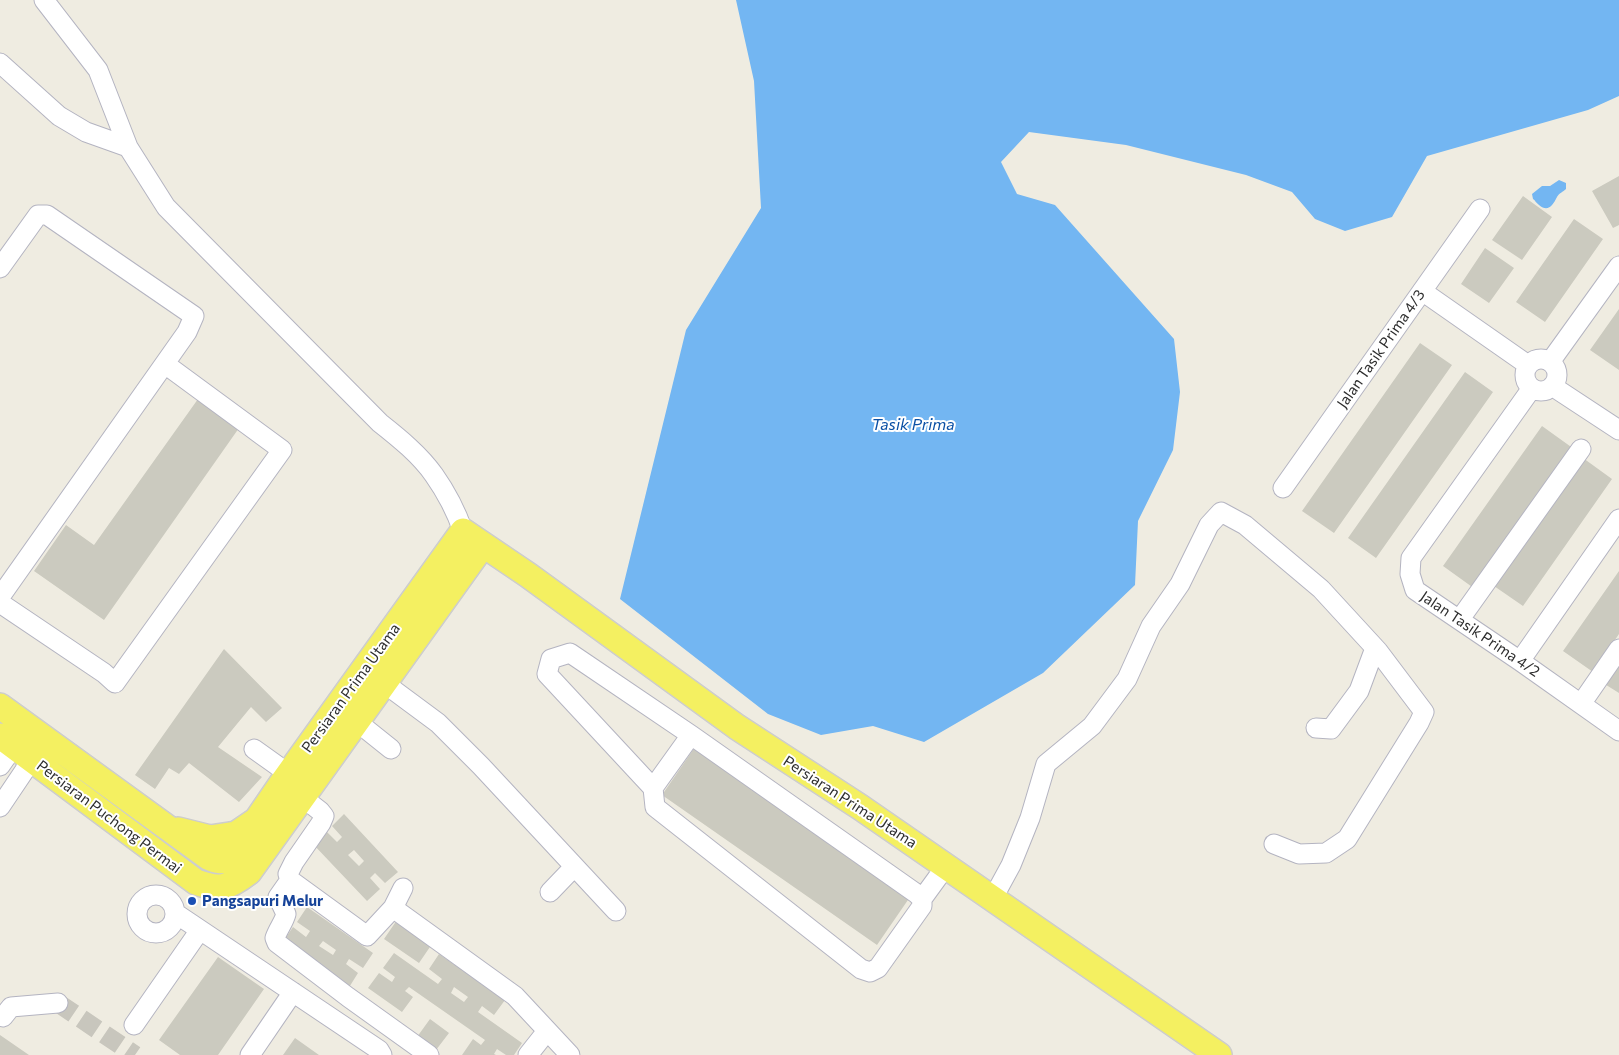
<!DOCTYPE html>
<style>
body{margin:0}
canvas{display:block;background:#efece1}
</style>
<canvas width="1619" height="1055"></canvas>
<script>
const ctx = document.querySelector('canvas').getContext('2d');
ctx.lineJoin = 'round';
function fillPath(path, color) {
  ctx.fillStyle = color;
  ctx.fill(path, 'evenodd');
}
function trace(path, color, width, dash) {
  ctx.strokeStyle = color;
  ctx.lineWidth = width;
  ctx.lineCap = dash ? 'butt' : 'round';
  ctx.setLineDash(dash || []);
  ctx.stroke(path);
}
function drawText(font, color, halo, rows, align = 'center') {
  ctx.font = font + ' Commissioner,sans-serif';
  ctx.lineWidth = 4;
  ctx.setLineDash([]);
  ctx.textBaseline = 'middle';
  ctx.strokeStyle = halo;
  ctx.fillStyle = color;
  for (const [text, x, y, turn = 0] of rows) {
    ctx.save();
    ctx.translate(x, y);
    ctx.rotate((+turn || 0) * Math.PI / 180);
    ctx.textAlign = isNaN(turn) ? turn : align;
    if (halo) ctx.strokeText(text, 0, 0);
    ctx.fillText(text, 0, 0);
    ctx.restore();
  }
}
fillPath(new Path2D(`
 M 736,0 L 1619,0 L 1619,96 L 1588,110 L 1427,156 L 1392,217 L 1345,231 L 1315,219 L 1292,192 L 1246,175 L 1126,145 L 1029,132 L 1001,162 L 1017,194 L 1055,205 L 1174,339 L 1180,392 L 1173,450 L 1138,521 L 1135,585 L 1043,673 L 924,742 L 873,726 L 821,735 L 768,714 L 620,599 L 686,330 L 761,208 L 754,81 Z
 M 1559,180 L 1566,183 L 1566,189 C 1563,192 1559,193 1557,197 C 1553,205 1548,213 1539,205 C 1536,203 1535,200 1533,199 L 1532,194 L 1542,186 L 1550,186 Z`), '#73b6f2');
fillPath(new Path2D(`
 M 1619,176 L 1619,225 L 1613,228 L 1592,191 Z
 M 1523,196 L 1552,217 L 1522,260 L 1492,240 Z
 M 1574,219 L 1603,239 L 1545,322 L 1516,302 Z
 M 1485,248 L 1514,268 L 1489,303 L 1461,284 Z
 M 1619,309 L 1619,370 L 1590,350 Z
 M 1420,343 L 1452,365 L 1334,533 L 1302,511 Z
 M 1465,372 L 1493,392 L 1376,558 L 1348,538 Z
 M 198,399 L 239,428 L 104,620 L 34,571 L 66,525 L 94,545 Z
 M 1542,426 L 1574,449 L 1475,589 L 1443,566 Z
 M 1583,458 L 1612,479 L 1523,606 L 1494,586 Z
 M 1619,571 L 1619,634 L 1593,672 L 1563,651 Z
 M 224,649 L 282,708 L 266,722 L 251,707 L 218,747 L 262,777 L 239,802 L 189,763 L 179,774 L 169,768 L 155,789 L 135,775 Z
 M 1619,660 L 1619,693 L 1603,683 Z
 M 695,747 L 910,897 L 877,945 L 662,795 Z
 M 344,814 L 398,872 L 385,883 L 375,873 L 370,878 L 380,889 L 367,901 L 312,843 L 326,831 L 337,842 L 342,837 L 332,826 ZM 354,850 L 364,861 L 359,866 L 348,855 Z
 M 307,907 L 373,953 L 363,968 L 349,959 L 346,964 L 358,973 L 348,989 L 282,943 L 293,927 L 306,937 L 310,931 L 297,922 ZM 323,941 L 336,950 L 333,955 L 319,946 Z
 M 397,920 L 432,944 L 419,963 L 384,939 Z
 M 394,953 L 438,984 L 442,979 L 429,969 L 439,954 L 505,1000 L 494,1015 L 482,1006 L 478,1012 L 522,1043 L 514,1055 L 506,1055 L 497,1049 L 494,1054 L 496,1055 L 462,1055 L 473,1039 L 481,1045 L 485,1040 L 409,987 L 405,991 L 413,997 L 402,1012 L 368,988 L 379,973 L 392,982 L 395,977 L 383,968 ZM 454,987 L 468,997 L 464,1002 L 451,993 Z
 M 218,957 L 264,989 L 218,1055 L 180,1055 L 159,1040 Z
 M 430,1019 L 449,1033 L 436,1050 L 417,1037 Z
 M 0,1035 L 29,1055 L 0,1055 Z
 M 295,1038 L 319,1055 L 283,1055 Z`), '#cbcabf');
trace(new Path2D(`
 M 58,1003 L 135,1055`), '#c8c6bd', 19, [19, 9]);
const minor = new Path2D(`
 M 44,0 L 98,70 L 128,147 L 166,207 L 380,423 C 399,438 420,455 434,475 C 446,492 456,511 463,531
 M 0,63 L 59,116 L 86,132 L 128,147
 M 0,268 L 38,215 L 47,215 L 194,316 L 187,332 L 0,597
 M 1422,291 L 1528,365
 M1525 375a16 16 0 1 1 32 0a16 16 0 1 1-32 0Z
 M 1550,362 L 1619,266
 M 1552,386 L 1619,430
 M 1532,388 L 1411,558 L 1410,574 L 1415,590 L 1520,661 L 1619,731
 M 1283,488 L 1480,209
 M 0,603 L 104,673 L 115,683 L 282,450 L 165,364
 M 1460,619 L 1581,449
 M 1520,661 L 1619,519
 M 384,683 L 438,723 L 481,766 L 616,911
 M 1581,704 L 1619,649
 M 356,721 L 391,749
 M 1316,728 L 1331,729 L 1359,691 L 1375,648
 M 254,749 L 289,774
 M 0,766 L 21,736
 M 653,788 L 691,735
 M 302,797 L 320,811 L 324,816 L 321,823 L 294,862 L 288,874 L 290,880 L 367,936 L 393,908 L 403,888
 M 0,807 L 39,749
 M 290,880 L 278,897 L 286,914 C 284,922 278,929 275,938 L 277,943 L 348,997 L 429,1055
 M 550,892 L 574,867
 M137 914a19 19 0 1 1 38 0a19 19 0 1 1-38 0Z
 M 993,898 L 1011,865 L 1030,818 L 1046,764 L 1092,726 L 1127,679 L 1151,626 L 1180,584 L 1209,525 L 1221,512 L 1245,525 L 1321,589 L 1378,651 L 1424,712 L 1419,723 L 1347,839 L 1326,853 L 1299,854 L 1274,844
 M 922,899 L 917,894 L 691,735 L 570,653 L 551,659 L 547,674 L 653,788 L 655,807 L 861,969 L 870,972 L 878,968 L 922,906 L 922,899 L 946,866
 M 393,908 L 515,996 L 570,1055
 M 175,913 L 379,1050 L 382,1055
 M 3,1017 L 11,1007 L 58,1003
 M 134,1025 L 200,930
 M 250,1055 L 293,992
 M 528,1055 L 547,1031`);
const major = new Path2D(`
 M 0,706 L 208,857 C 217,861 221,862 230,859 L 282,783 L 463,531 L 528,575 L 737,727 L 860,807 L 1219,1055
 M 0,736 L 196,882 C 220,891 228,888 249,872 L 483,545
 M 178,830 L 210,838 L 236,834 L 255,821`);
trace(minor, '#b4b4c1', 21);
trace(major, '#cdcdcd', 28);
trace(minor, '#fff', 19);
trace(major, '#f4f061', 25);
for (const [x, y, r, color] of [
 [192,901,5,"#1a4fb4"]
]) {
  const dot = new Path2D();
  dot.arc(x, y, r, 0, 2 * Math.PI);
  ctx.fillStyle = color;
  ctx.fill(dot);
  trace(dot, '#fff', 2);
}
drawText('15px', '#2e2e2e', '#fff', [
 ["Jalan Tasik Prima 4/3",1381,349,-55],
 ["Jalan Tasik Prima 4/2",1480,634,34],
 ["Persiaran Prima Utama",351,688,-54],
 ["Persiaran Prima Utama",850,802,33],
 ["Persiaran Puchong Permai",109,817,37]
]);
drawText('bold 15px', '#164399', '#fff', [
 ["Pangsapuri Melur",202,901]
], 'left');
drawText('italic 16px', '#0b50a5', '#fff', [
 ["Tasik Prima",913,425]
]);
</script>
